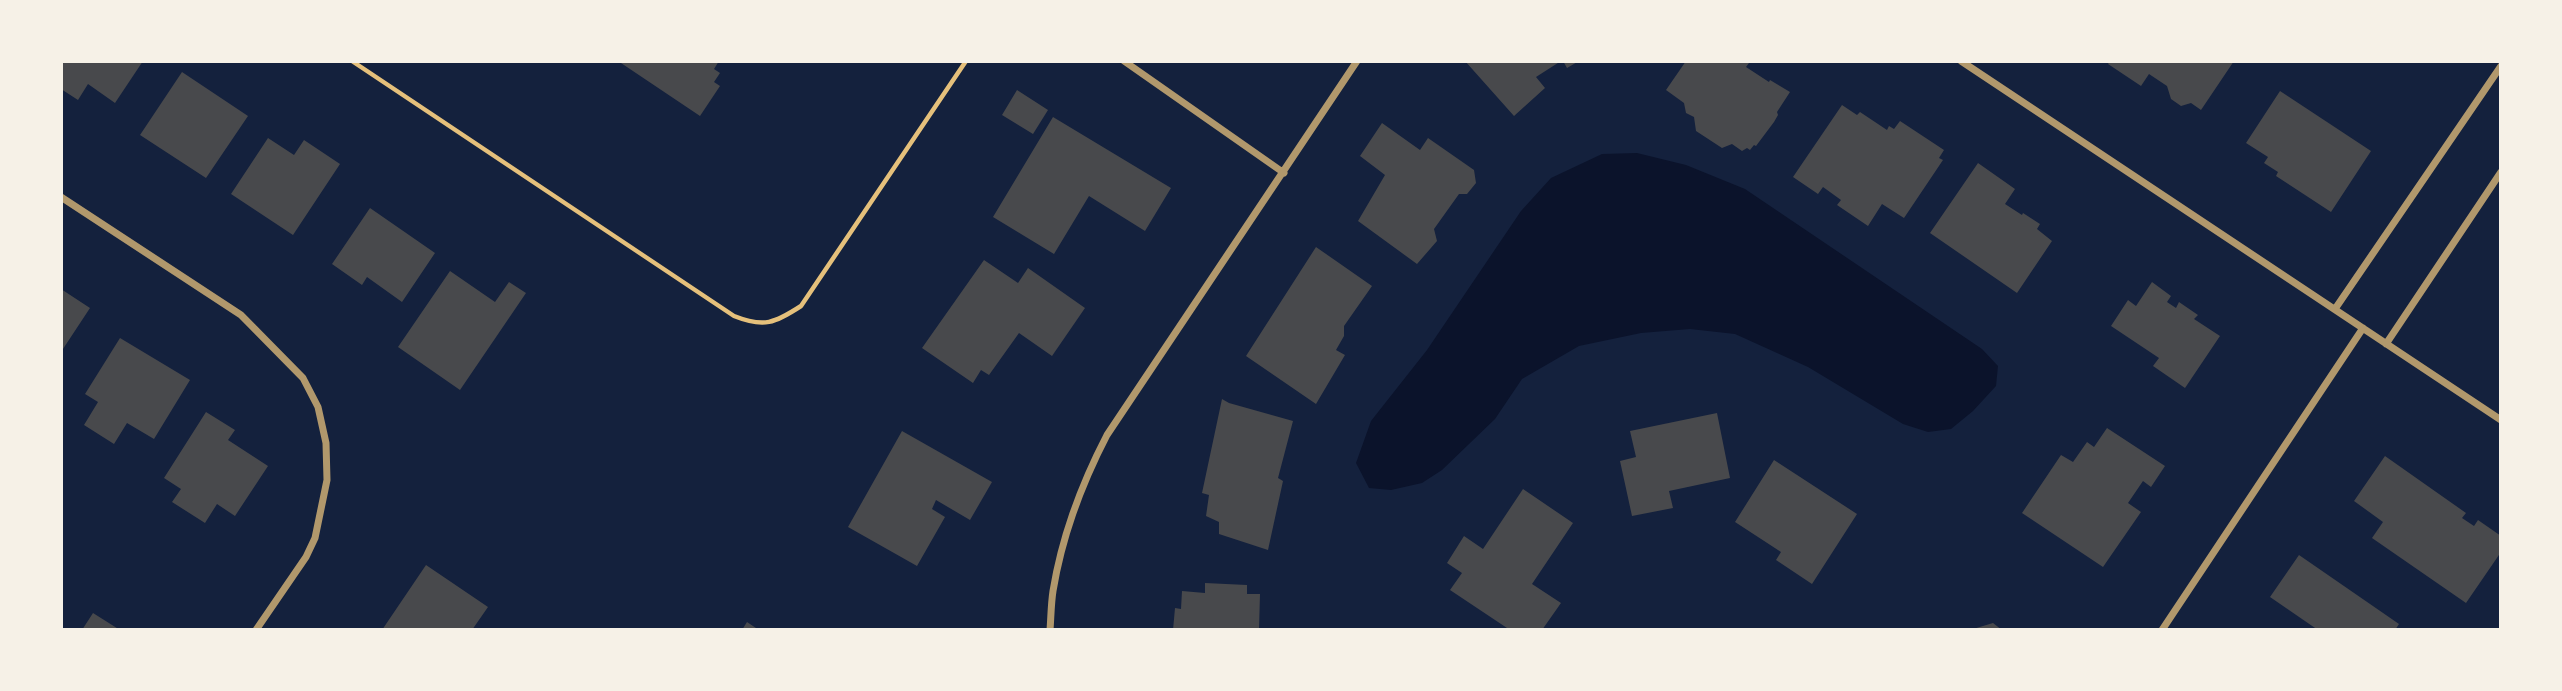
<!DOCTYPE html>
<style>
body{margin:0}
#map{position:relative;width:2562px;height:691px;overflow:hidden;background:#14213d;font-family:Bitter,serif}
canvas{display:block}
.frame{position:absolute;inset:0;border:63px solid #f6f1e7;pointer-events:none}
</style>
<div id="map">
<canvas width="2562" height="691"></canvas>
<div class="frame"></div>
</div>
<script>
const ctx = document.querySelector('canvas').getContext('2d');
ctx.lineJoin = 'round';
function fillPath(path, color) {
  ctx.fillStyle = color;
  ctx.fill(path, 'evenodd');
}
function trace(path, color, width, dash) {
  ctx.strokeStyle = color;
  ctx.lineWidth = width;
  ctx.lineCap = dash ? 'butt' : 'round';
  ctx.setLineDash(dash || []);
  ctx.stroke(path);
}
fillPath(new Path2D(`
 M 1637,153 L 1686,165 L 1745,189 L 1982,349 L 1998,366 L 1996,386 L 1973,411 L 1951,429 L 1928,432 L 1903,424 L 1808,367 L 1735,334 L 1690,329 L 1641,333 L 1579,346 L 1522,379 L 1495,419 L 1442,470 L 1422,483 L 1391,490 L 1369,488 L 1356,463 L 1371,421 L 1427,350 L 1521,211 L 1551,178 L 1602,154 Z`), '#0b132b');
fillPath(new Path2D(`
 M 61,61 L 143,61 L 115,103 L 88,84 L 78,100 L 61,89 Z
 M 618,61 L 719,61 L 714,69 L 720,73 L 714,82 L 720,86 L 700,116 Z
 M 1465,61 L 1561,61 L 1536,77 L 1545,88 L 1514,116 Z
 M 1563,61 L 1579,61 L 1567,68 Z
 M 1686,61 L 1747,61 L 1749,63 L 1746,67 L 1769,82 L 1770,80 L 1790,92 L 1777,112 L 1778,115 L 1774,122 L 1756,146 L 1754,145 L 1750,150 L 1747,148 L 1742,151 L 1732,144 L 1722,148 L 1696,131 L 1694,117 L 1686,113 L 1684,103 L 1666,90 Z
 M 2110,61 L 2234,61 L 2201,110 L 2191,103 L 2181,106 L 2171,99 L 2167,86 L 2149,74 L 2141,86 L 2108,64 Z
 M 182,72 L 248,116 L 206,178 L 140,135 Z
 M 1017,90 L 1048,110 L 1033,134 L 1002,115 Z
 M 2280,91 L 2371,151 L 2331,212 L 2276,176 L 2278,172 L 2264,163 L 2268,157 L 2246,143 Z
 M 1842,105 L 1857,115 L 1860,112 L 1887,130 L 1889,126 L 1894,129 L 1900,121 L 1944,150 L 1939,158 L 1943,160 L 1904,218 L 1882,204 L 1868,226 L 1837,205 L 1841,200 L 1823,187 L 1818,194 L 1793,177 Z
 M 1053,117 L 1171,188 L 1145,231 L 1089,196 L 1054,254 L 993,217 Z
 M 1382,123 L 1420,150 L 1428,138 L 1474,170 L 1476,183 L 1467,194 L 1459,194 L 1434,229 L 1437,241 L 1417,264 L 1358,221 L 1385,175 L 1360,156 Z
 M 268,138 L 294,155 L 304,140 L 340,164 L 293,235 L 231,194 Z
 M 1978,163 L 2015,189 L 2005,204 L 2022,215 L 2023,213 L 2040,224 L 2037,229 L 2052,241 L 2017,293 L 1930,233 Z
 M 370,208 L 435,253 L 402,302 L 367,277 L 362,285 L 332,264 Z
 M 1316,247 L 1372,286 L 1344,326 L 1344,336 L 1336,350 L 1345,355 L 1316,404 L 1246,356 Z
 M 984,260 L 1018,283 L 1028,268 L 1085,308 L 1052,356 L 1019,333 L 989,375 L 981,370 L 973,383 L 922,348 Z
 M 450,271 L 495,302 L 509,282 L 526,293 L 460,390 L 398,347 Z
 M 2152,282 L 2171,296 L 2167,302 L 2176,308 L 2179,302 L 2198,315 L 2194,319 L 2220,336 L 2185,388 L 2153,366 L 2159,358 L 2111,326 L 2128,300 L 2136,306 Z
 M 61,289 L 90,308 L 61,352 Z
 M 120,338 L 190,380 L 154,439 L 127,423 L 114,444 L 84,425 L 98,402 L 85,394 Z
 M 1222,399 L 1229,403 L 1293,421 L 1278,478 L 1283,481 L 1268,550 L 1219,534 L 1219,522 L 1206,516 L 1209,495 L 1202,493 Z
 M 206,412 L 235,430 L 228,440 L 268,466 L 235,516 L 217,504 L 205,523 L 172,502 L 181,489 L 164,478 Z
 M 1717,413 L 1730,478 L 1669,491 L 1673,508 L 1632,516 L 1620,461 L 1636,457 L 1630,431 Z
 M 2107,428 L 2165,466 L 2151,487 L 2143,481 L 2128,503 L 2141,512 L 2103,567 L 2022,513 L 2061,455 L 2073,462 L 2087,442 L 2094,447 Z
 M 902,431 L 992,482 L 970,520 L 936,500 L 932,509 L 945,517 L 917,566 L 848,527 Z
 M 2385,456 L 2466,513 L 2462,518 L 2474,526 L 2478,520 L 2501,536 L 2501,552 L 2466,603 L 2372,538 L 2383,522 L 2354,501 Z
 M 1774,460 L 1857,514 L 1812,584 L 1776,560 L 1781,552 L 1735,522 Z
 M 1523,489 L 1573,523 L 1532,584 L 1561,603 L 1542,630 L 1510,630 L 1450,590 L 1462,573 L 1447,563 L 1464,536 L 1483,549 Z
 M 2299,555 L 2399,624 L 2395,630 L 2318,630 L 2270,597 Z
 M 426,565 L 488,607 L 472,630 L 382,630 Z
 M 1205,583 L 1247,585 L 1247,594 L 1260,594 L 1259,630 L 1173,630 L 1175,608 L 1181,609 L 1182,591 L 1205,593 Z
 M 93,613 L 120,630 L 82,630 Z
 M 747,622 L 759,630 L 742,630 Z
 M 1993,623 L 2002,630 L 1973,630 L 1973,629 Z`), '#48494c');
trace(new Path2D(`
 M 352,61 L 734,316 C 764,328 775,323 801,306 L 966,61`), '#e5c07b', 4.5);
trace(new Path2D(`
 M 1124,61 L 1284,173
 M 1961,61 L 2501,420
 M 61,197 L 241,315 L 303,378 L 318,407 L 326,443 L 327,480 L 315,538 L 306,557 L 256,630
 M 2335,309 L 2501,66
 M 2386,344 L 2501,172
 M 1050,630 C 1051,617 1051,604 1053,591 C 1062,536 1081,485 1107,435 L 1357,61
 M 2162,630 L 2363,328`), '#b1986c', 7);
</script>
